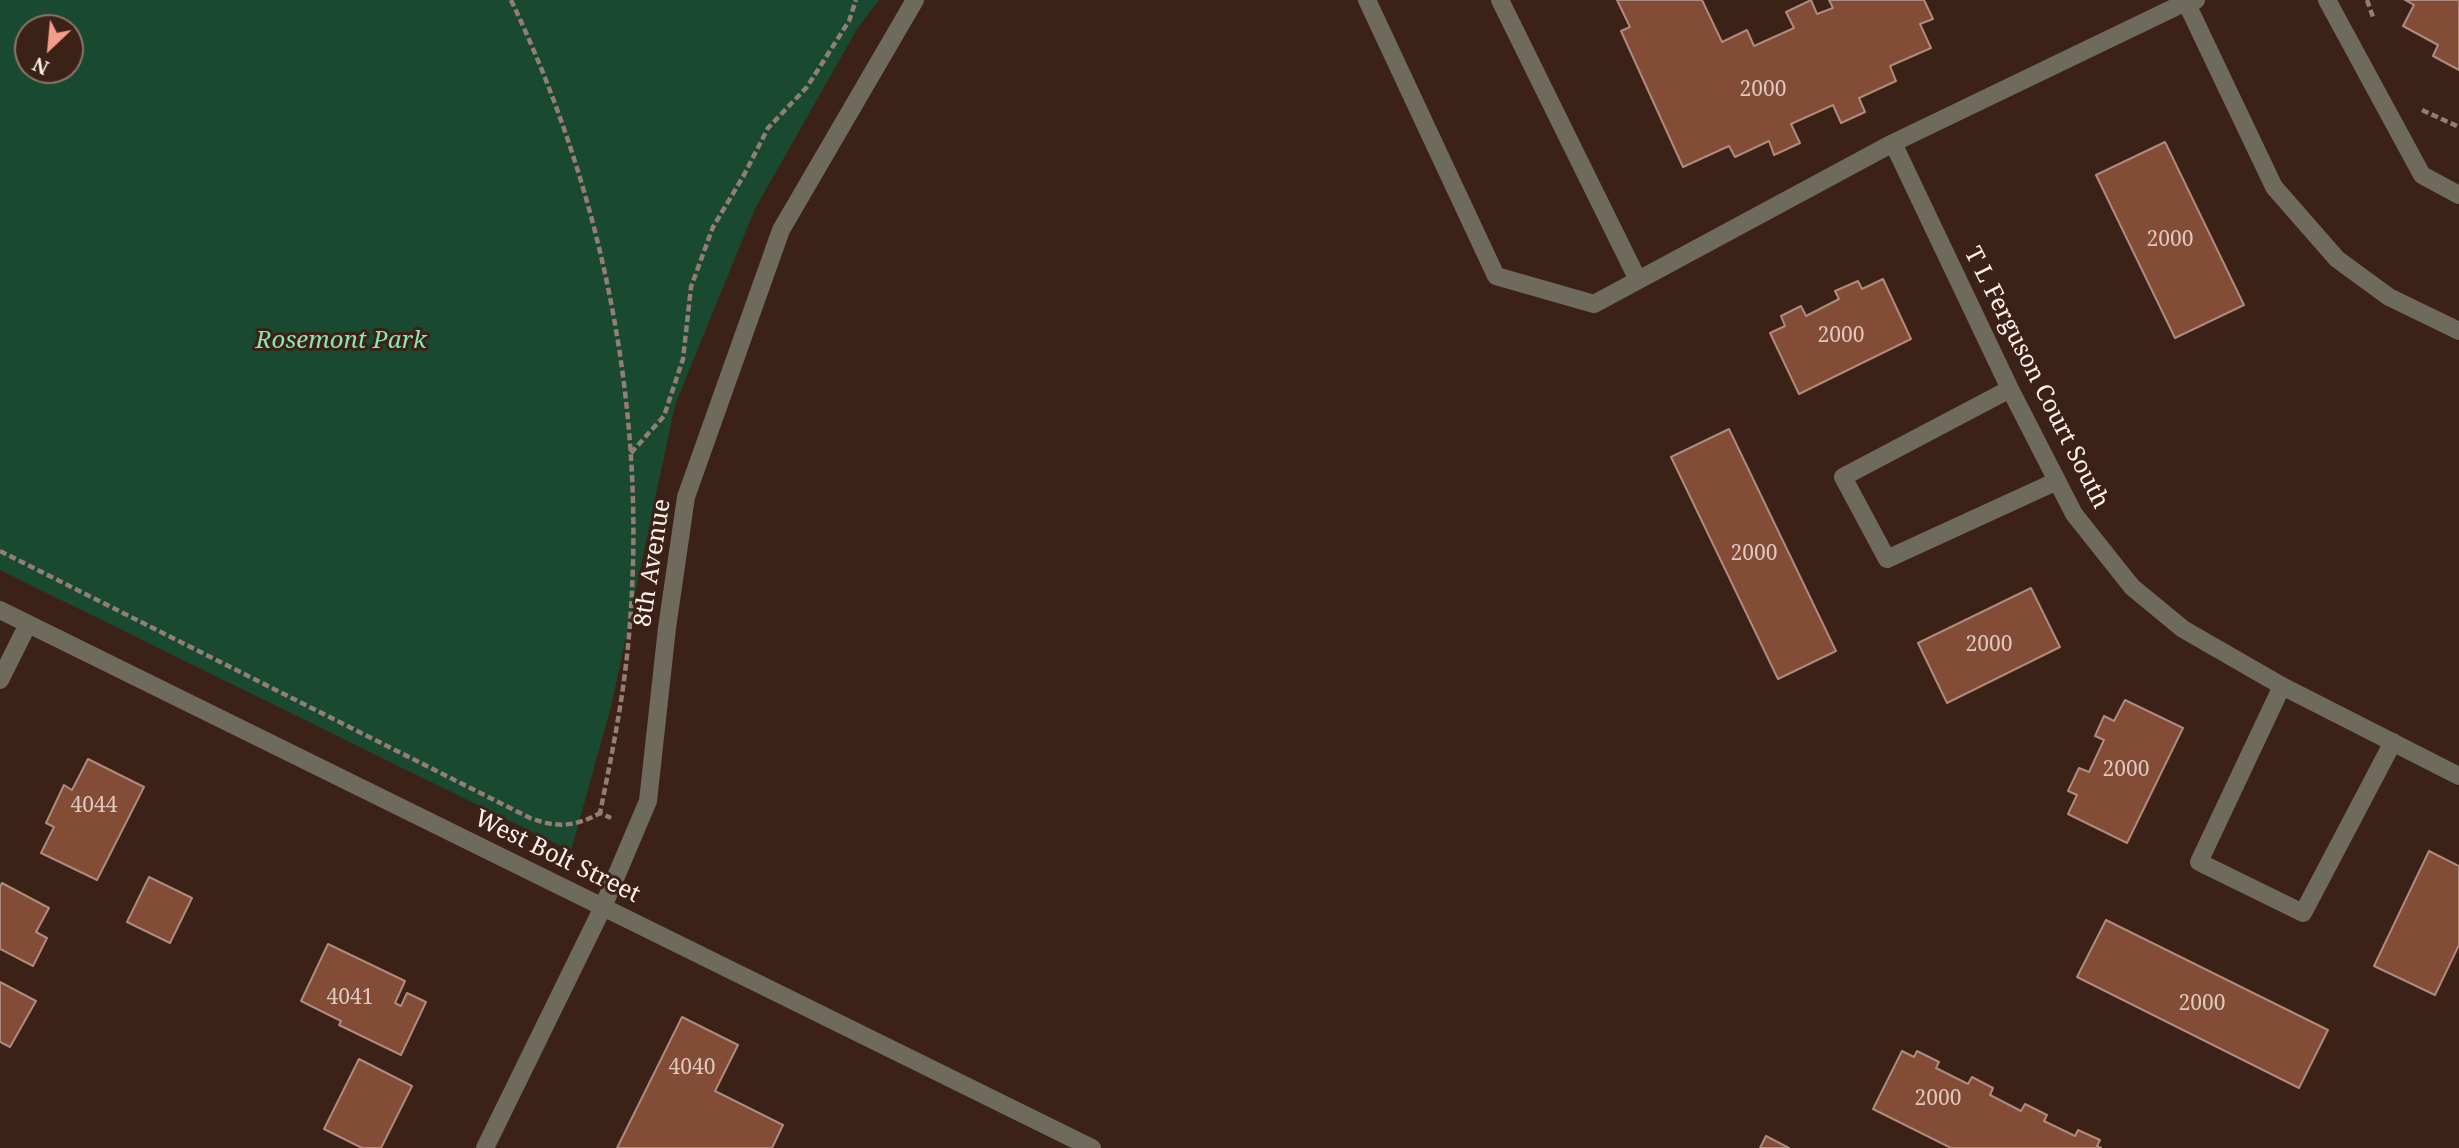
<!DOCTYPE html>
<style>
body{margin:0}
#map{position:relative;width:2459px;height:1148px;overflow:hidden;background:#3c2116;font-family:"Noto Serif",serif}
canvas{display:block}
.north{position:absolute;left:14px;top:14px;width:70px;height:70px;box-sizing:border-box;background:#3c2116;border:2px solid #8a756c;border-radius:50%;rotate:206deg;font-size:19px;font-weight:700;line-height:28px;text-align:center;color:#fef2ee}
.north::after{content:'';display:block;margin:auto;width:24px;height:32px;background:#f49d8c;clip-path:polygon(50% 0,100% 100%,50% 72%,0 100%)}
</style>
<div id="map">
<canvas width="2459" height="1148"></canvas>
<div class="north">N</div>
</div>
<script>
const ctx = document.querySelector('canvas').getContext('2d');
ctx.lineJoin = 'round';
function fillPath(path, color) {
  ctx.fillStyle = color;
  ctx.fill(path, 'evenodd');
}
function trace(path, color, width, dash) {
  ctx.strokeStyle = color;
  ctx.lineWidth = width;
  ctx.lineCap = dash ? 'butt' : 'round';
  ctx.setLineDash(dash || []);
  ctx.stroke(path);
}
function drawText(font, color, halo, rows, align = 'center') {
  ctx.font = font + ' "Noto Serif",serif';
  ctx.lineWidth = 6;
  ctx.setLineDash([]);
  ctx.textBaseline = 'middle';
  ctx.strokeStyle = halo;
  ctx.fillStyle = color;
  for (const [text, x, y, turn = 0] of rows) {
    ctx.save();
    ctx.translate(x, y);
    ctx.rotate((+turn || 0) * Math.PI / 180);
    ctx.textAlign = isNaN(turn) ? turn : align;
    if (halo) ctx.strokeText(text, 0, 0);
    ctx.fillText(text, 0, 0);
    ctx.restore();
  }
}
fillPath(new Path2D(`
 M 0,0 L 879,0 L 857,29 L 755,209 L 675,405 L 612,703 L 571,851 L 0,570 ZM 70,28 L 70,70 L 28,70 L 28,28 Z`), '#1a4932');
const building = new Path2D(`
 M 1617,0 L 1702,0 L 1722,42 L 1747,30 L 1754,46 L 1794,28 L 1786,12 L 1811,0 L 1817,14 L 1833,8 L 1829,0 L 1924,0 L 1933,19 L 1920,24 L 1931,48 L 1890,66 L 1896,81 L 1859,98 L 1865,112 L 1841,123 L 1833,105 L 1791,124 L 1800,143 L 1774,155 L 1769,141 L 1735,157 L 1729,146 L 1683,167 L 1621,31 L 1630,27 Z
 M 2405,0 L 2459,0 L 2459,70 L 2433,56 L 2438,45 L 2403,26 L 2414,5 Z
 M 2165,142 L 2244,305 L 2175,338 L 2096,175 Z
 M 1883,279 L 1911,339 L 1799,394 L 1770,333 L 1785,326 L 1781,316 L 1801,306 L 1806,316 L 1839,299 L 1835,291 L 1858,281 L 1862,289 Z
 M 1729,429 L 1836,651 L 1778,679 L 1671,457 Z
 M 2031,588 L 2060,647 L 1947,703 L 1918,643 Z
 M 2125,700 L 2183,728 L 2127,843 L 2068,814 L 2077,795 L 2068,791 L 2079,768 L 2089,772 L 2104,740 L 2095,736 L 2104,716 L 2114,721 Z
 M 88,759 L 144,787 L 97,880 L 41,853 L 54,827 L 46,823 L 64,785 L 72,790 Z
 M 2429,851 L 2459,866 L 2459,945 L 2435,995 L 2374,966 Z
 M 149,877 L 192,898 L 170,943 L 127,922 Z
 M 2,883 L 49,908 L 36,932 L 47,938 L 33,966 L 0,949 L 0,887 Z
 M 2106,920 L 2328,1030 L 2299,1088 L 2077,977 Z
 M 328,944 L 405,981 L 395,1003 L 401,1006 L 407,993 L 426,1002 L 401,1055 L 339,1025 L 341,1021 L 301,1001 Z
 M 0,982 L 36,1001 L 10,1047 L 0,1042 Z
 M 682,1017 L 738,1045 L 715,1091 L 783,1125 L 772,1148 L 617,1148 Z
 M 1902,1051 L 1914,1057 L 1917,1051 L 1939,1062 L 1936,1068 L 1968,1084 L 1972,1077 L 1993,1088 L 1990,1095 L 2021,1111 L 2025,1104 L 2047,1115 L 2044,1121 L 2075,1136 L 2078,1130 L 2100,1140 L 2097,1146 L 2101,1148 L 1951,1148 L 1873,1109 Z
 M 359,1059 L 412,1086 L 381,1148 L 362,1148 L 324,1129 Z
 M 1766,1136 L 1789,1148 L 1760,1148 Z`);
fillPath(building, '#824c36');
trace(building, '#ae8b7e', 2);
trace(new Path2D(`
 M 511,0 C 605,197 648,417 629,635 C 624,695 612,754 600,813 L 611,818
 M 2367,0 L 2373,17
 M 2422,110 L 2459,127
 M 631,453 L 664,416 L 683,359 L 691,287 L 713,227 L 744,175 L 768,128 L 807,87 L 849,21 L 856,0
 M 0,551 L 530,818 C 557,828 575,827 600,813`), '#937e76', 4.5, [7, 3.5]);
trace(new Path2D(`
 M 1367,0 L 1496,276 L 1594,304 L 1893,143 L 2186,2 L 2196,0
 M 1500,0 L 1638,280
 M 2185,0 L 2274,187 L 2337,259 L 2389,297 L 2459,331
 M 2327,0 L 2422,175 L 2459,195
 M 1893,143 L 2010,389 L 2074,514 L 2132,587 L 2183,629 L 2282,686 L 2459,776
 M 2010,389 L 1843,477 L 1887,559 L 2057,481
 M 0,610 L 1092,1148
 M 0,680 L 28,624
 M 2282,686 L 2199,862 L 2303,913 L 2393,742
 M 485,1148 L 603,907 L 648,801 L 667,628 L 686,497 L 781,230 L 915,0`), '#6e6a5c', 18);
drawText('21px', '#dfc8c0', null, [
 ["2000",1763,90],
 ["2000",2170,240],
 ["2000",1841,336],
 ["2000",1754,554],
 ["2000",1989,645],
 ["2000",2126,770],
 ["4044",94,806],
 ["4041",350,998],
 ["2000",2202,1004],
 ["4040",692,1068],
 ["2000",1938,1099]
]);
drawText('italic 24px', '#8ae5b5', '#3c2116', [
 ["Rosemont Park",341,341]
]);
drawText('24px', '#fef2ee', '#3c2116', [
 ["T L Ferguson Court South",2036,378,63],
 ["8th Avenue",653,563,-81],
 ["West Bolt Street",557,857,26]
]);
</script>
